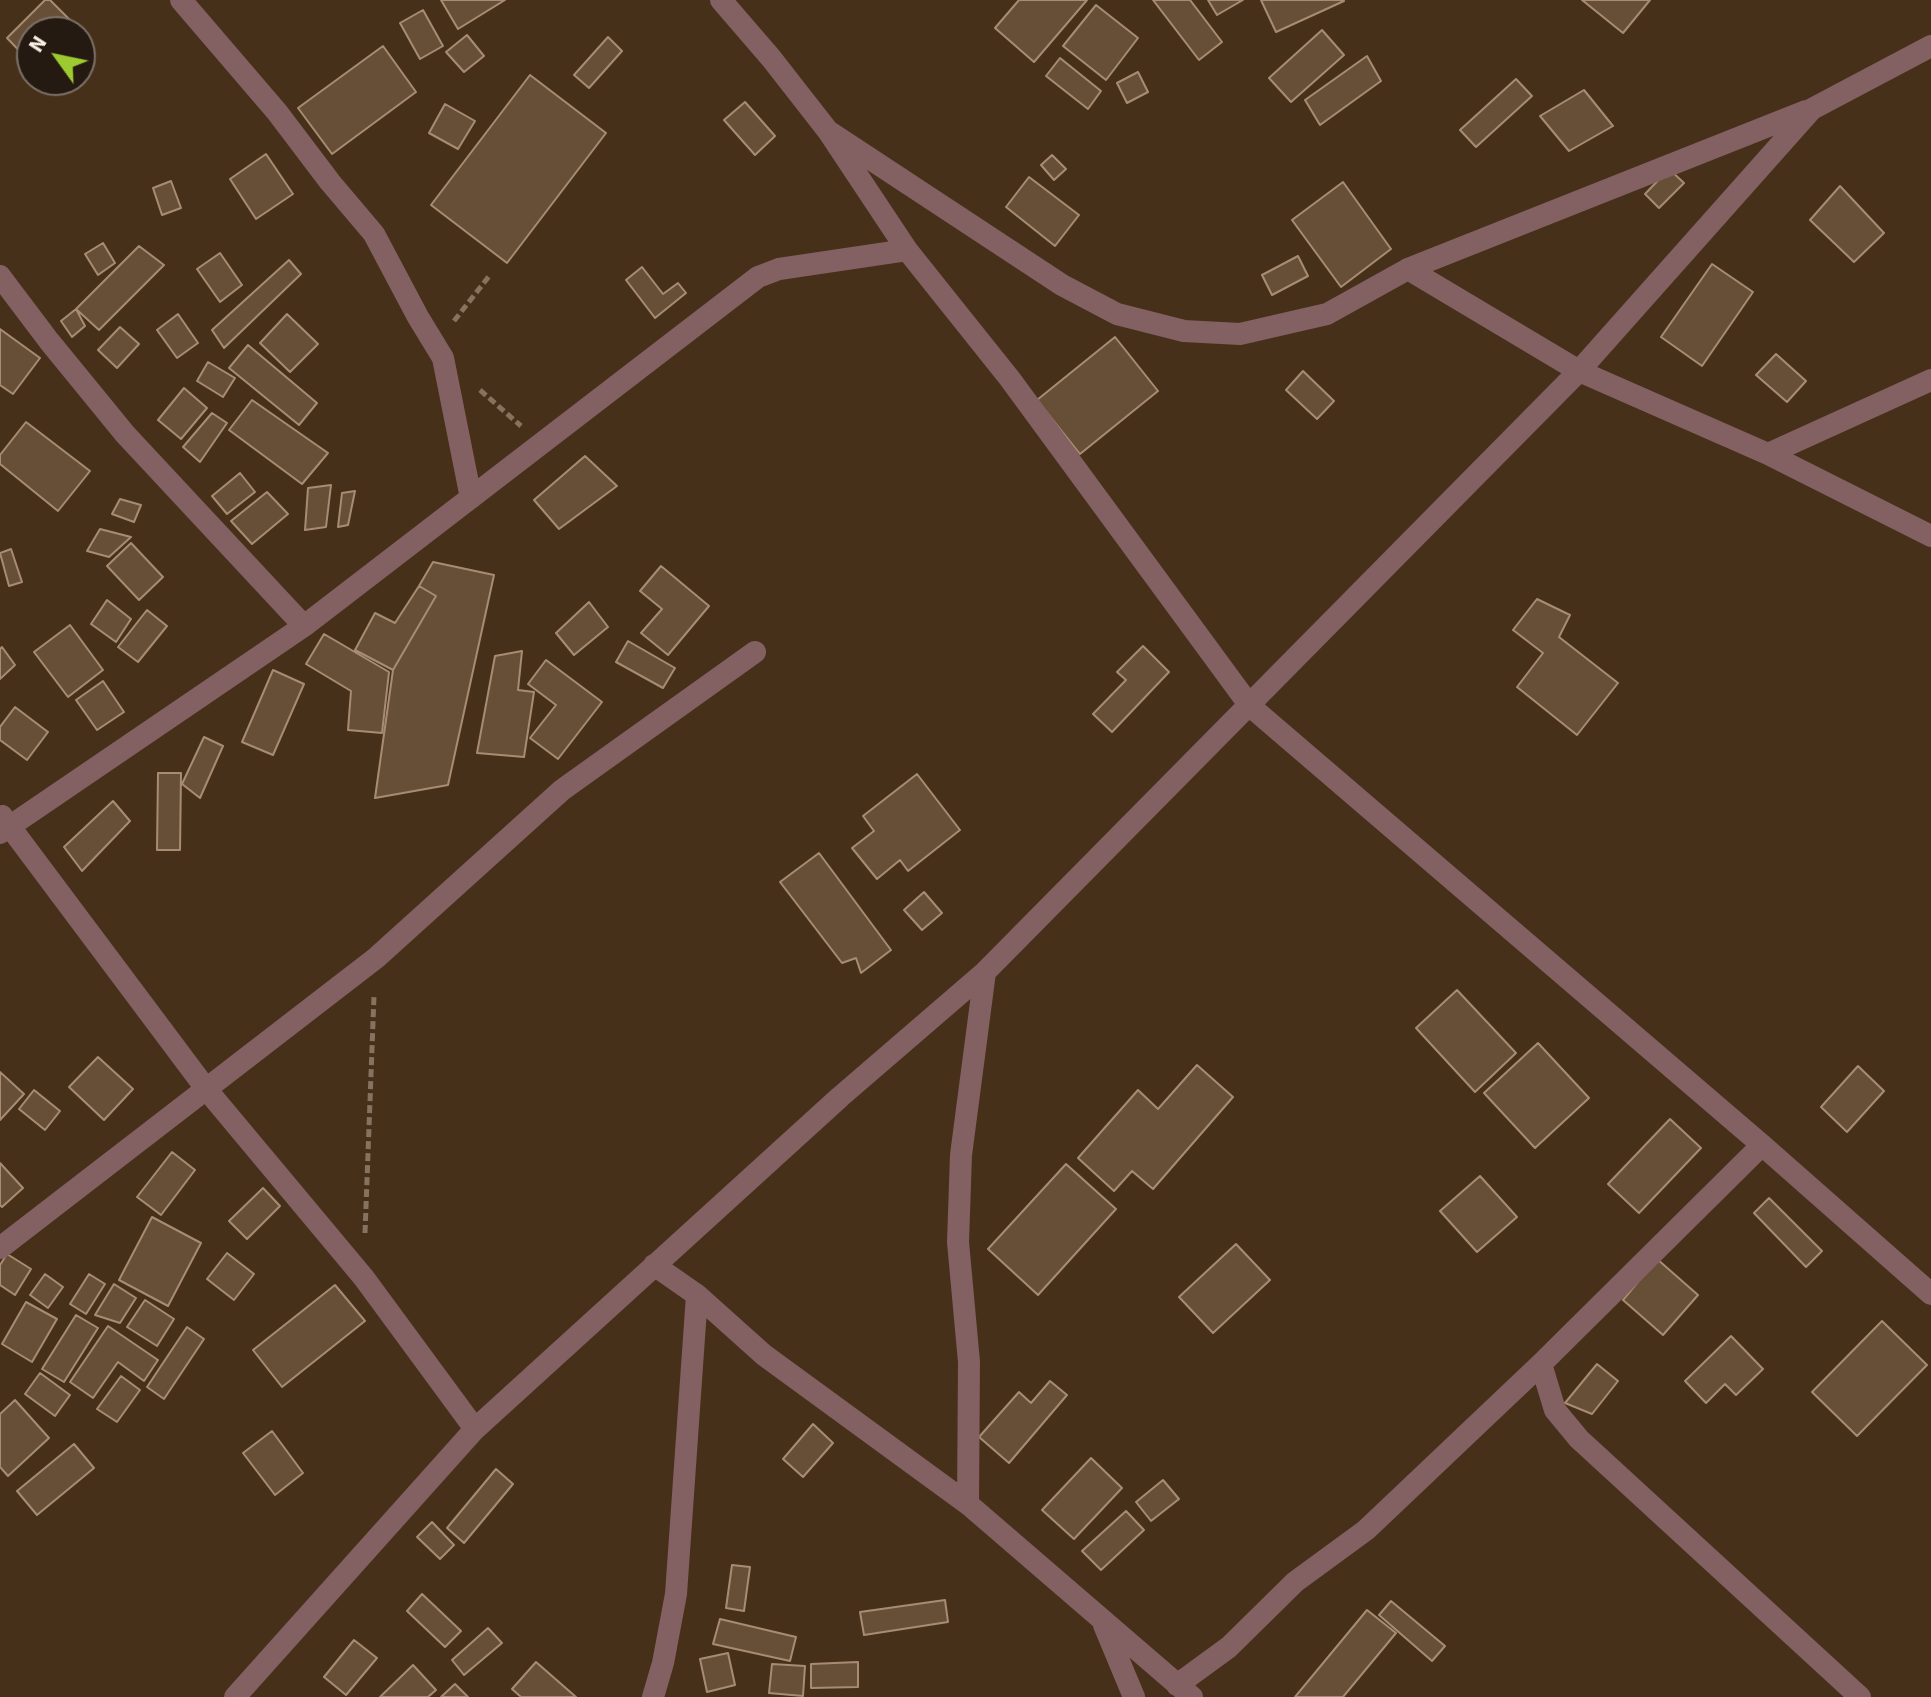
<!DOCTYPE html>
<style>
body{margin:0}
#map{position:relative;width:1931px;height:1697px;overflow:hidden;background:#473019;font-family:"Source Sans 3",sans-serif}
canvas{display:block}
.north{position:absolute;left:16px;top:16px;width:80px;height:80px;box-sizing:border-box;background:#251a11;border:2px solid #7c7067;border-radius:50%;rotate:303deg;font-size:22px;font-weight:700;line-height:32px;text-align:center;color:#fef2e7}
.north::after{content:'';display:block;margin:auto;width:28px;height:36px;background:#9dca30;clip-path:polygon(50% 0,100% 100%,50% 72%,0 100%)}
</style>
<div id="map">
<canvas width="1931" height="1697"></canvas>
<div class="north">N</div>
</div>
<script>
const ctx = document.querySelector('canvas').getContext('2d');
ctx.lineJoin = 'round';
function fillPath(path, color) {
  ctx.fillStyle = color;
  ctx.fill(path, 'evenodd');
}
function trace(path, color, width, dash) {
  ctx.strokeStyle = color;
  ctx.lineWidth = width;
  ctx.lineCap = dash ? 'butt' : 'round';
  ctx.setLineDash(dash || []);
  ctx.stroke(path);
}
const building = new Path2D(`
 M 45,0 L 50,0 L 85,35 L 80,40 L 80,32 L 32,32 L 32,64 L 7,38 Z
 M 441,0 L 505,0 L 458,29 Z
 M 1019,0 L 1087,0 L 1034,62 L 995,28 Z
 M 1153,0 L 1190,0 L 1222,42 L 1199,60 Z
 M 1208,0 L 1243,0 L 1217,15 Z
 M 1261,0 L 1343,0 L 1344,1 L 1276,32 Z
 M 1582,0 L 1650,0 L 1623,33 Z
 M 1096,5 L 1138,38 L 1106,80 L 1063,46 Z
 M 423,10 L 443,46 L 420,59 L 400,23 Z
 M 1322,30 L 1344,55 L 1291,102 L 1269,78 Z
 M 467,35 L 484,56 L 464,72 L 446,52 Z
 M 608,37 L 622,51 L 589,88 L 574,75 Z
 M 383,46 L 416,92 L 332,154 L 298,108 Z
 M 1367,56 L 1381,81 L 1320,125 L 1305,100 Z
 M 1060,58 L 1101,91 L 1088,109 L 1046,76 Z
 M 1138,72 L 1148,92 L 1127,103 L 1117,83 Z
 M 530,75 L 606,133 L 507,263 L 431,205 Z
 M 1516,79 L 1532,96 L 1476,147 L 1460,130 Z
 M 1584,90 L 1613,126 L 1569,151 L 1540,116 Z
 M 745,102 L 775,136 L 755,155 L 724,120 Z
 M 445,104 L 475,121 L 458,149 L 429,133 Z
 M 266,154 L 293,194 L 256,219 L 230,179 Z
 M 1052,155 L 1066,169 L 1054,180 L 1041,165 Z
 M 1669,169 L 1684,183 L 1659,208 L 1645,194 Z
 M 1029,177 L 1079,215 L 1055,246 L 1006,207 Z
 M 171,181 L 181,208 L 162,215 L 153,188 Z
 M 1343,182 L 1391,249 L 1341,287 L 1292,220 Z
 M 1840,186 L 1884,233 L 1854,262 L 1810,220 Z
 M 103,243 L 115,263 L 98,275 L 85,254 Z
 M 139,246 L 164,265 L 99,330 L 76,309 Z
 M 220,253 L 242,285 L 220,302 L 197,269 Z
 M 1298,256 L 1308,276 L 1272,295 L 1262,275 Z
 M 289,260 L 301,274 L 224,348 L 212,330 Z
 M 1712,264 L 1753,292 L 1702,366 L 1661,337 Z
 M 642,267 L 663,294 L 678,283 L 686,293 L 655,318 L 626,280 Z
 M 76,309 L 85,326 L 72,337 L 61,321 Z
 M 178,314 L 198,343 L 177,358 L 157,330 Z
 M 287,314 L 318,344 L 290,372 L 260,343 Z
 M 120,327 L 139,344 L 117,368 L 98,350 Z
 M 0,329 L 40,358 L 13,394 L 0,385 Z
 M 1115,337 L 1158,391 L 1080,454 L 1037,400 Z
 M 248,345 L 317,403 L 299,425 L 229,368 Z
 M 1776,354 L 1806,381 L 1787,402 L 1756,375 Z
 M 208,362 L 235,378 L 223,397 L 197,381 Z
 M 1303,371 L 1334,401 L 1317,419 L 1286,390 Z
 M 184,388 L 207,408 L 181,439 L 158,420 Z
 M 252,400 L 328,453 L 302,484 L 229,430 Z
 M 212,413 L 227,423 L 200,462 L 183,447 Z
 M 26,422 L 90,471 L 58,511 L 0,464 L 0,455 Z
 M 585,456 L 617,486 L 559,529 L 534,500 Z
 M 240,473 L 255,492 L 227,514 L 212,496 Z
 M 331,485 L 326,527 L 305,530 L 308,488 Z
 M 355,491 L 348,525 L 338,527 L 342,493 Z
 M 267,492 L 288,514 L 252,544 L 231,521 Z
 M 120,499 L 141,505 L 134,522 L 112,514 Z
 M 100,529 L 131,537 L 109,557 L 87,551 Z
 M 131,543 L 163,577 L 139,600 L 107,566 Z
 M 11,549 L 22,582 L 9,586 L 0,553 Z
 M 433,562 L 494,575 L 448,785 L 375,798 L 393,670 L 436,596 L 419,586 Z
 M 661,566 L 709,606 L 668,655 L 641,633 L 662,609 L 640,591 Z
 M 419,586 L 436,596 L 393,670 L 355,650 L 375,613 L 395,623 Z
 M 1537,599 L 1570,615 L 1559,637 L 1618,683 L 1577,735 L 1517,687 L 1543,653 L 1513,630 Z
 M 107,600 L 131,619 L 116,642 L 91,624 Z
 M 589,602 L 608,627 L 574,655 L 556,633 Z
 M 147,610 L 167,626 L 138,662 L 118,647 Z
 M 70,625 L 103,670 L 68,697 L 34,652 Z
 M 324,634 L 389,672 L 382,733 L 348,730 L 351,691 L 306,664 Z
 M 628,641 L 675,668 L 663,688 L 616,662 Z
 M 1143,646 L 1169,672 L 1112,732 L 1093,714 L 1126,680 L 1117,672 Z
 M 2,647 L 15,665 L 0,679 L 0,649 Z
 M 522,651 L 518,690 L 534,692 L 524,757 L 477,753 L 495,656 Z
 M 546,660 L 602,702 L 558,759 L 530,738 L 556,705 L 528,684 Z
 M 273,670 L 304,684 L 273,755 L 242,742 Z
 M 103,681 L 124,712 L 97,730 L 76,700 Z
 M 15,707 L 48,732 L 27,760 L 0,740 L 0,727 Z
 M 204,737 L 223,746 L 200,798 L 182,784 Z
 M 158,773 L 181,773 L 180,850 L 157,850 Z
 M 917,774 L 960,830 L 908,871 L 900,860 L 877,879 L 852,848 L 874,831 L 863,816 Z
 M 113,801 L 130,821 L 82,871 L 64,847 Z
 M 819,853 L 891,950 L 861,973 L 856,958 L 842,963 L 780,882 Z
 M 924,892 L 942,913 L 922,930 L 904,910 Z
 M 1457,990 L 1516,1053 L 1475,1092 L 1416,1028 Z
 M 1538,1043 L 1589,1098 L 1535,1148 L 1484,1093 Z
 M 98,1057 L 133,1089 L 104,1120 L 69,1087 Z
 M 1197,1065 L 1233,1097 L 1153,1189 L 1132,1171 L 1114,1191 L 1078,1158 L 1138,1090 L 1158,1109 Z
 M 1858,1066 L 1884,1091 L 1847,1132 L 1821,1107 Z
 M 0,1072 L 24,1094 L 0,1120 Z
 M 34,1090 L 60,1111 L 45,1130 L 19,1109 Z
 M 1670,1119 L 1701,1148 L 1639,1213 L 1608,1184 Z
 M 172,1152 L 195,1170 L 161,1215 L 137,1197 Z
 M 0,1163 L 23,1188 L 2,1207 L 0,1205 Z
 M 1066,1164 L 1116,1209 L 1038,1295 L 988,1249 Z
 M 1480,1176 L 1517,1217 L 1477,1252 L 1440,1211 Z
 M 263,1188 L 280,1206 L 247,1239 L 229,1221 Z
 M 1769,1198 L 1822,1251 L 1806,1267 L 1754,1213 Z
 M 152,1217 L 201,1243 L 168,1306 L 119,1280 Z
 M 1236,1244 L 1270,1280 L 1213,1333 L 1179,1297 Z
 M 227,1253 L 254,1274 L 234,1300 L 207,1279 Z
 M 7,1254 L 31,1269 L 15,1295 L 0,1285 L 0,1265 Z
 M 1657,1259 L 1698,1295 L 1663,1335 L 1623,1300 Z
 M 45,1274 L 63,1287 L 48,1308 L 30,1295 Z
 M 89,1274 L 105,1284 L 86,1314 L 70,1304 Z
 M 114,1284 L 136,1298 L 120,1323 L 95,1315 Z
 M 335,1285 L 365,1321 L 282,1387 L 253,1350 Z
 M 145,1300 L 174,1319 L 157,1346 L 127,1327 Z
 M 26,1302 L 57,1319 L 32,1362 L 2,1344 Z
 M 76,1315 L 98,1328 L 64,1382 L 42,1369 Z
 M 1882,1321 L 1927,1365 L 1857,1436 L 1812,1392 Z
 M 108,1326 L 158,1360 L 144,1381 L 118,1362 L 93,1398 L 70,1382 Z
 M 187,1327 L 204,1339 L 164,1399 L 147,1387 Z
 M 1731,1336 L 1763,1369 L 1736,1395 L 1725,1384 L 1706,1403 L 1685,1381 Z
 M 1597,1364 L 1618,1381 L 1592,1414 L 1565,1403 Z
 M 40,1373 L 70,1395 L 55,1416 L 25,1394 Z
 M 121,1376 L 140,1390 L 117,1422 L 97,1409 Z
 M 1050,1381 L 1067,1395 L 1009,1463 L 979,1437 L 1019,1392 L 1031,1403 Z
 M 15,1400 L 49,1438 L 8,1476 L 0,1467 L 0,1414 Z
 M 813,1424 L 833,1443 L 803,1477 L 783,1459 Z
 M 272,1431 L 303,1473 L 275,1495 L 243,1453 Z
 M 74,1444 L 94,1468 L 37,1515 L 17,1491 Z
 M 1091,1458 L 1122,1488 L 1074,1539 L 1042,1510 Z
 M 496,1469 L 513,1484 L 464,1543 L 447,1528 Z
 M 1163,1480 L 1179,1499 L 1151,1521 L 1136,1502 Z
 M 1126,1511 L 1144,1530 L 1101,1570 L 1082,1551 Z
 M 432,1522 L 454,1545 L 440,1559 L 417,1537 Z
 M 732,1565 L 750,1567 L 744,1611 L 726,1608 Z
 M 422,1594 L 461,1631 L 445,1647 L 407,1611 Z
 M 945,1600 L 948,1622 L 864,1635 L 860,1612 Z
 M 1391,1601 L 1445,1646 L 1432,1661 L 1379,1615 Z
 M 1367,1610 L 1396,1633 L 1343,1697 L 1295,1697 Z
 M 720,1619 L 796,1637 L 790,1661 L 713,1644 Z
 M 488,1628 L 502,1643 L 464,1675 L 452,1660 Z
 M 354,1640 L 377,1658 L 346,1695 L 324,1677 Z
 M 728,1653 L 735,1685 L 707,1692 L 700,1659 Z
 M 536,1662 L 576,1697 L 521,1697 L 512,1689 Z
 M 858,1662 L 858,1687 L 811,1688 L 811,1664 Z
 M 772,1664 L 805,1666 L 803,1696 L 769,1693 Z
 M 413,1665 L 436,1690 L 428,1697 L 380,1697 Z
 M 455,1684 L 468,1697 L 441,1697 Z`);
fillPath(building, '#674f37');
trace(building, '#a78c73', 2);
trace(new Path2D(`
 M 454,321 L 490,275
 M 480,390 L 521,426
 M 365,1233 L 374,996`), '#85725f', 5, [8, 4]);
trace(new Path2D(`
 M 181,0 L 277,112 L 330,182 L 374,234 L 418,317 L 443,358 L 471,498
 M 721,0 L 771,58 L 828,131 L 1062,285 L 1117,314 L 1184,331 L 1240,334 L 1327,314 L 1408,269 L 1806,111
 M 828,131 L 907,250 L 1010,379 L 1250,706 L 1762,1145 L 1931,1294
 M 1408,269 L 1579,371 L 1768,454 L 1931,536
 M 0,276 L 49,341 L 125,434 L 304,626
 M 1768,454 L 1931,380
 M 2,816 L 207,1090 L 364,1278 L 475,1429
 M 0,833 L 304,626 L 758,277 L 779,269 L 907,250
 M 0,1248 L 376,958 L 562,790 L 755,652
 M 654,1265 L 697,1295 L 764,1355 L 968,1504 L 1192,1697
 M 1541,1364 L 1555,1410 L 1579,1439 L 1860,1697
 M 968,1504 L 969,1362 L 958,1242 L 961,1155 L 985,972
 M 1104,1625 L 1134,1697
 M 1177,1685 L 1229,1647 L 1295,1582 L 1366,1530 L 1541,1364 L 1762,1145
 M 235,1697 L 475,1429 L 840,1097 L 985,972 L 1579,371 L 1812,109 L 1931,46
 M 653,1697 L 663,1663 L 676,1594 L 697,1295`), '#836062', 22);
</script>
